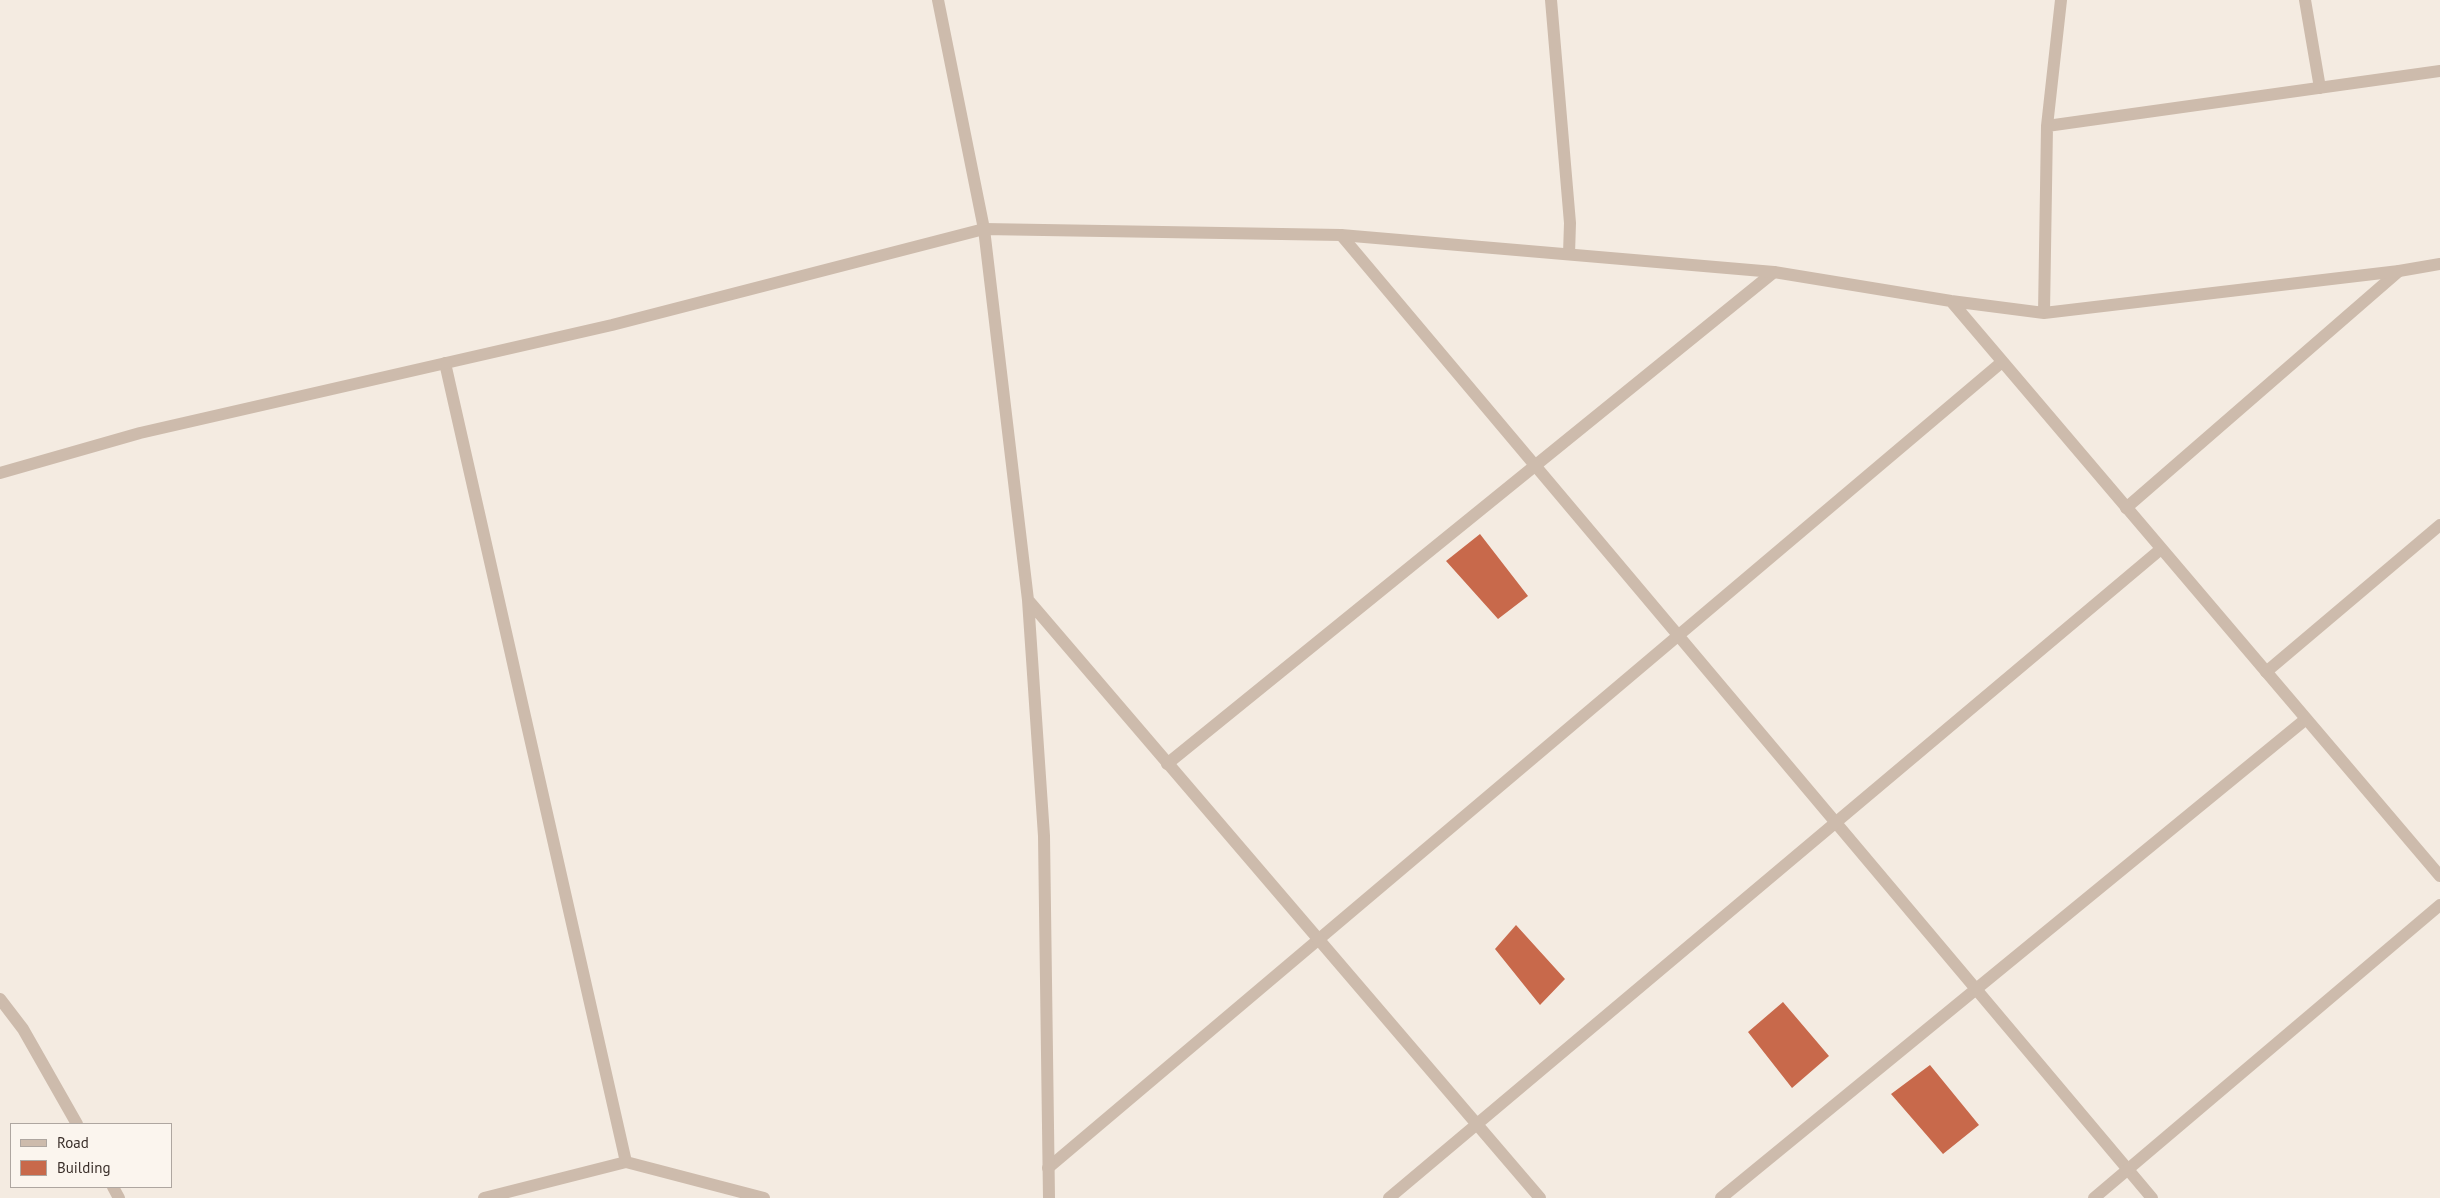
<!DOCTYPE html>
<style>
body{margin:0}
#map{position:relative;width:2440px;height:1198px;overflow:hidden;background:#f4ebe1;font-family:"PT Sans",sans-serif}
canvas{display:block}
.legend{position:absolute;left:10px;top:1123px;width:162px;height:65px;box-sizing:border-box;background:#fbf5ee;border:1px solid #aea6a0;margin:0;padding:6px 9px;list-style:none;font-size:15px;color:#3b302b}
.legend li{display:flex;align-items:center;gap:10px;height:25px}
.legend b{width:25px;border:1px solid #aea6a0}
</style>
<div id="map">
<canvas width="2440" height="1198"></canvas>
<ul class="legend">
<li><b style="height:6px;background:#cdbbac"></b>Road</li>
<li><b style="height:14px;background:#c8694b"></b>Building</li>
</ul>
</div>
<script>
const ctx = document.querySelector('canvas').getContext('2d');
ctx.lineJoin = 'round';
function fillPath(path, color) {
  ctx.fillStyle = color;
  ctx.fill(path, 'evenodd');
}
function trace(path, color, width, dash) {
  ctx.strokeStyle = color;
  ctx.lineWidth = width;
  ctx.lineCap = dash ? 'butt' : 'round';
  ctx.setLineDash(dash || []);
  ctx.stroke(path);
}
fillPath(new Path2D(`
 M 1480,534 L 1528,596 L 1498,619 L 1446,561 Z
 M 1516,925 L 1565,979 L 1540,1005 L 1495,949 Z
 M 1783,1002 L 1829,1056 L 1792,1088 L 1748,1032 Z
 M 1930,1065 L 1979,1125 L 1943,1154 L 1891,1094 Z`), '#c8694b');
trace(new Path2D(`
 M 938,0 L 984,229
 M 1551,0 L 1570,223 L 1569,254
 M 1341,235 L 2152,1198
 M 445,363 L 626,1162
 M 2126,508 L 2399,271
 M 2266,672 L 2440,525
 M 1167,764 L 1774,272
 M 1048,1168 L 2002,362
 M 484,1198 L 626,1162 L 764,1198
 M 1721,1198 L 2306,719`), '#cdbbac', 12);
trace(new Path2D(`
 M 2305,0 L 2320,88
 M 2047,126 L 2440,71
 M 984,229 L 1028,600 L 1044,836 L 1049,1198
 M 1951,301 L 2440,876
 M 2044,313 L 2047,126 L 2061,0
 M 0,473 L 140,433 L 612,325 L 984,229 L 1341,235 L 1774,272 L 1951,301 L 2044,313 L 2399,271 L 2440,264
 M 1028,600 L 1540,1198
 M 0,999 L 23,1029 L 77,1124
 M 113,1187 L 119,1198
 M 1389,1198 L 2161,549
 M 2094,1198 L 2440,905`), '#cdbbac', 12);
</script>
